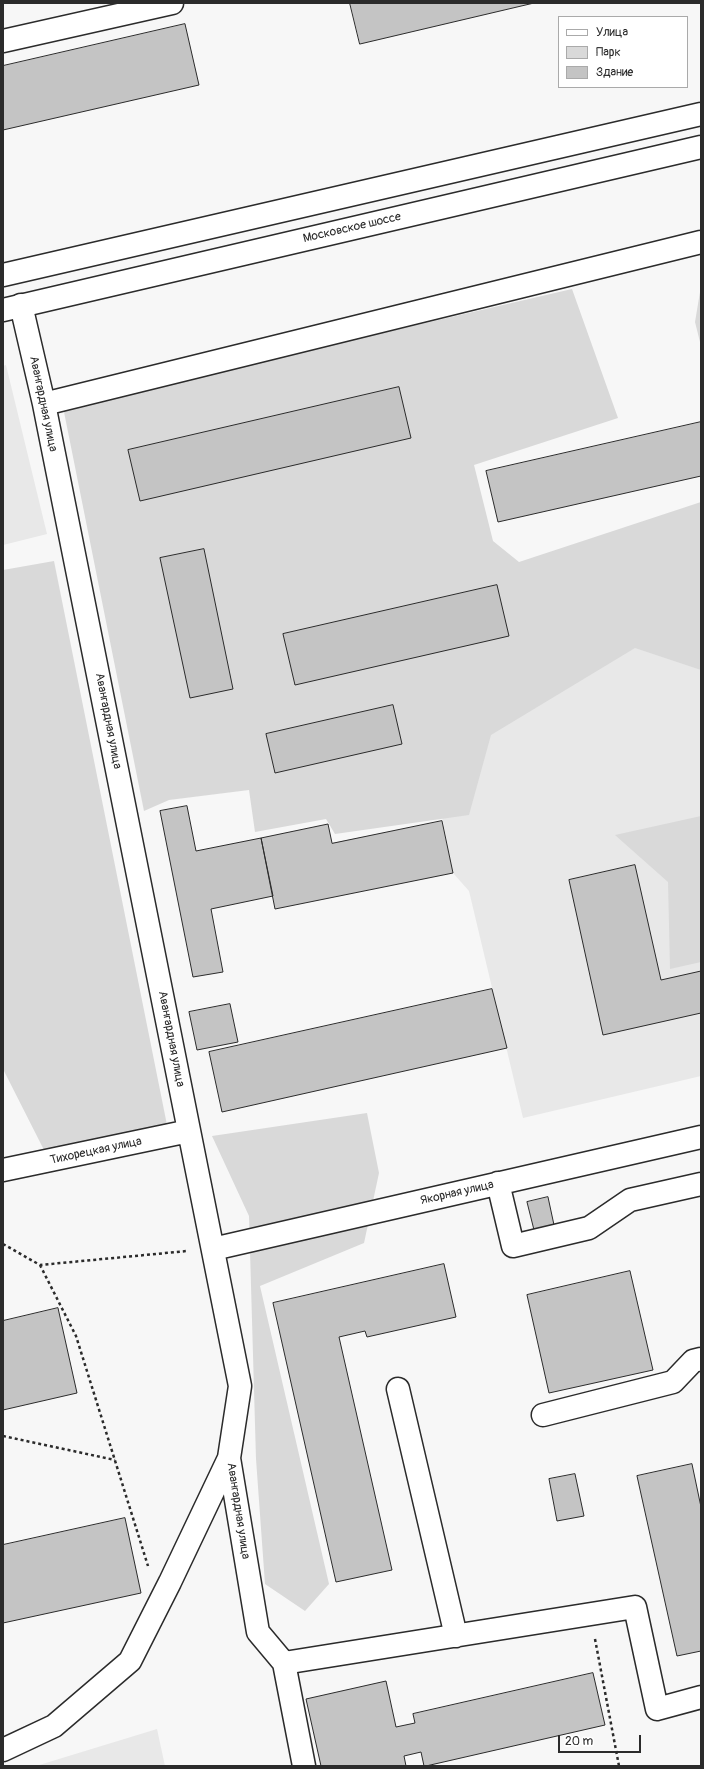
<!DOCTYPE html>
<meta charset="utf-8">
<style>
body{margin:0}
#map{position:relative;width:704px;height:1769px;overflow:hidden;background:#f7f7f7;font-family:Pangolin,sans-serif}
canvas{display:block}
.frame{position:absolute;inset:0;border:4px solid #2b2b2b;pointer-events:none}
.legend{position:absolute;left:558px;top:16px;width:130px;height:72px;box-sizing:border-box;background:#fff;border:1px solid #aaa;margin:0;padding:5px 7px;list-style:none;font-size:12px;color:#2b2b2b}
.legend li{display:flex;align-items:center;gap:8px;height:20px}
.legend b{width:20px;border:1px solid #aaa}
.scale{position:absolute;left:558px;top:1735px;width:83px;height:18px;box-sizing:border-box;border:2px solid #2b2b2b;border-top:0;padding-left:5px;font-size:12px;line-height:14px;white-space:nowrap;color:#2b2b2b;-webkit-text-stroke:3px #fff;paint-order:stroke}
</style>
<div id="map">
<canvas width="704" height="1769"></canvas>
<div class="frame"></div>
<ul class="legend">
<li><b style="height:5px;background:#fff"></b>Улица</li>
<li><b style="height:11px;background:#d9d9d9"></b>Парк</li>
<li><b style="height:11px;background:#c4c4c4"></b>Здание</li>
</ul>
<div class="scale">20 m</div>
</div>
<script>
const ctx = document.querySelector('canvas').getContext('2d');
ctx.lineJoin = 'round';
function fillPath(path, color) {
  ctx.fillStyle = color;
  ctx.fill(path, 'evenodd');
}
function trace(path, color, width, dash) {
  ctx.strokeStyle = color;
  ctx.lineWidth = width;
  ctx.lineCap = dash ? 'butt' : 'round';
  ctx.setLineDash(dash || []);
  ctx.stroke(path);
}
function drawText(font, color, halo, rows, align = 'center') {
  ctx.font = font + ' Pangolin,sans-serif';
  ctx.lineWidth = 3;
  ctx.setLineDash([]);
  ctx.textBaseline = 'middle';
  ctx.strokeStyle = halo;
  ctx.fillStyle = color;
  for (const [text, x, y, turn = 0] of rows) {
    ctx.save();
    ctx.translate(x, y);
    ctx.rotate((+turn || 0) * Math.PI / 180);
    ctx.textAlign = isNaN(turn) ? turn : align;
    if (halo) ctx.strokeText(text, 0, 0);
    ctx.fillText(text, 0, 0);
    ctx.restore();
  }
}
fillPath(new Path2D(`
 M 6,365 L 47,534 L 3,545 L 3,366 Z
 M 701,607 L 701,1076 L 523,1118 L 469,891 L 453,873 L 414,674 Z
 M 157,1729 L 165,1766 L 36,1766 Z`), '#e8e8e8');
fillPath(new Path2D(`
 M 701,286 L 701,346 L 695,322 Z
 M 572,289 L 618,418 L 474,465 L 493,541 L 519,562 L 701,502 L 701,670 L 635,648 L 491,735 L 469,815 L 335,834 L 326,819 L 255,832 L 249,790 L 169,800 L 144,811 L 63,407 Z
 M 54,561 L 167,1125 L 44,1150 L 3,1069 L 3,570 Z
 M 701,816 L 701,962 L 670,969 L 668,882 L 615,835 Z
 M 367,1113 L 379,1173 L 364,1243 L 260,1286 L 329,1584 L 305,1611 L 265,1584 L 256,1459 L 249,1216 L 212,1136 Z`), '#d9d9d9');
const building = new Path2D(`
 M 350,3 L 534,3 L 360,44 Z
 M 185,24 L 199,85 L 3,130 L 3,66 Z
 M 399,387 L 411,438 L 140,501 L 128,450 Z
 M 701,422 L 701,476 L 498,522 L 486,471 Z
 M 204,549 L 233,689 L 190,698 L 160,558 Z
 M 497,585 L 509,636 L 295,685 L 283,634 Z
 M 393,705 L 402,744 L 275,773 L 266,734 Z
 M 187,806 L 196,851 L 261,838 L 273,896 L 211,909 L 223,972 L 193,977 L 160,811 Z
 M 442,821 L 453,873 L 275,909 L 261,838 L 328,824 L 332,843 Z
 M 635,865 L 661,980 L 701,971 L 701,1013 L 603,1035 L 569,880 Z
 M 492,989 L 507,1048 L 222,1112 L 209,1052 Z
 M 230,1004 L 238,1042 L 197,1050 L 189,1012 Z
 M 548,1197 L 554,1225 L 534,1230 L 527,1202 Z
 M 444,1264 L 456,1317 L 367,1337 L 365,1331 L 339,1337 L 392,1570 L 336,1582 L 273,1303 Z
 M 630,1271 L 653,1370 L 549,1393 L 527,1295 Z
 M 58,1308 L 77,1393 L 3,1410 L 3,1321 Z
 M 692,1464 L 701,1507 L 701,1651 L 677,1656 L 637,1476 Z
 M 575,1474 L 584,1516 L 557,1521 L 549,1479 Z
 M 125,1518 L 141,1593 L 3,1623 L 3,1545 Z
 M 593,1673 L 605,1725 L 426,1766 L 424,1766 L 421,1752 L 404,1756 L 406,1766 L 321,1766 L 306,1699 L 386,1681 L 396,1727 L 415,1723 L 413,1714 Z`);
fillPath(building, '#c4c4c4');
trace(building, '#2b2b2b', 1);
const minor = new Path2D(`
 M 3,41 L 172,3
 M 21,305 L 44,404 L 240,1386 L 229,1458 L 258,1632 L 284,1663 L 304,1766
 M 44,404 L 701,242
 M 3,1170 L 189,1131
 M 498,1183 L 513,1246 L 589,1228 L 630,1200 L 701,1184
 M 213,1249 L 701,1137
 M 398,1389 L 456,1636
 M 543,1415 L 673,1382 L 693,1361 L 701,1359
 M 284,1663 L 635,1607 L 657,1709 L 701,1697
 M 3,1750 L 54,1726 L 130,1661 L 170,1582 L 229,1458`);
const major = new Path2D(`
 M 3,275 L 701,114
 M 3,310 L 701,147`);
trace(minor, '#2b2b2b', 25);
trace(major, '#2b2b2b', 25);
trace(new Path2D(`
 M 3,1244 L 40,1265 L 187,1251
 M 40,1265 L 76,1336 L 148,1566
 M 3,1436 L 115,1460
 M 595,1639 L 619,1766`), '#2b2b2b', 2.5, [3, 3]);
trace(minor, '#fff', 22);
trace(major, '#fff', 22);
drawText('12px', '#2b2b2b', '#fff', [
 ["Московское шоссе",352,228,-13],
 ["Авангардная улица",43,404,78],
 ["Авангардная улица",108,721,79],
 ["Авангардная улица",171,1039,79],
 ["Тихорецкая улица",96,1151,-12],
 ["Якорная улица",457,1193,-13],
 ["Авангардная улица",238,1511,81]
]);
</script>
